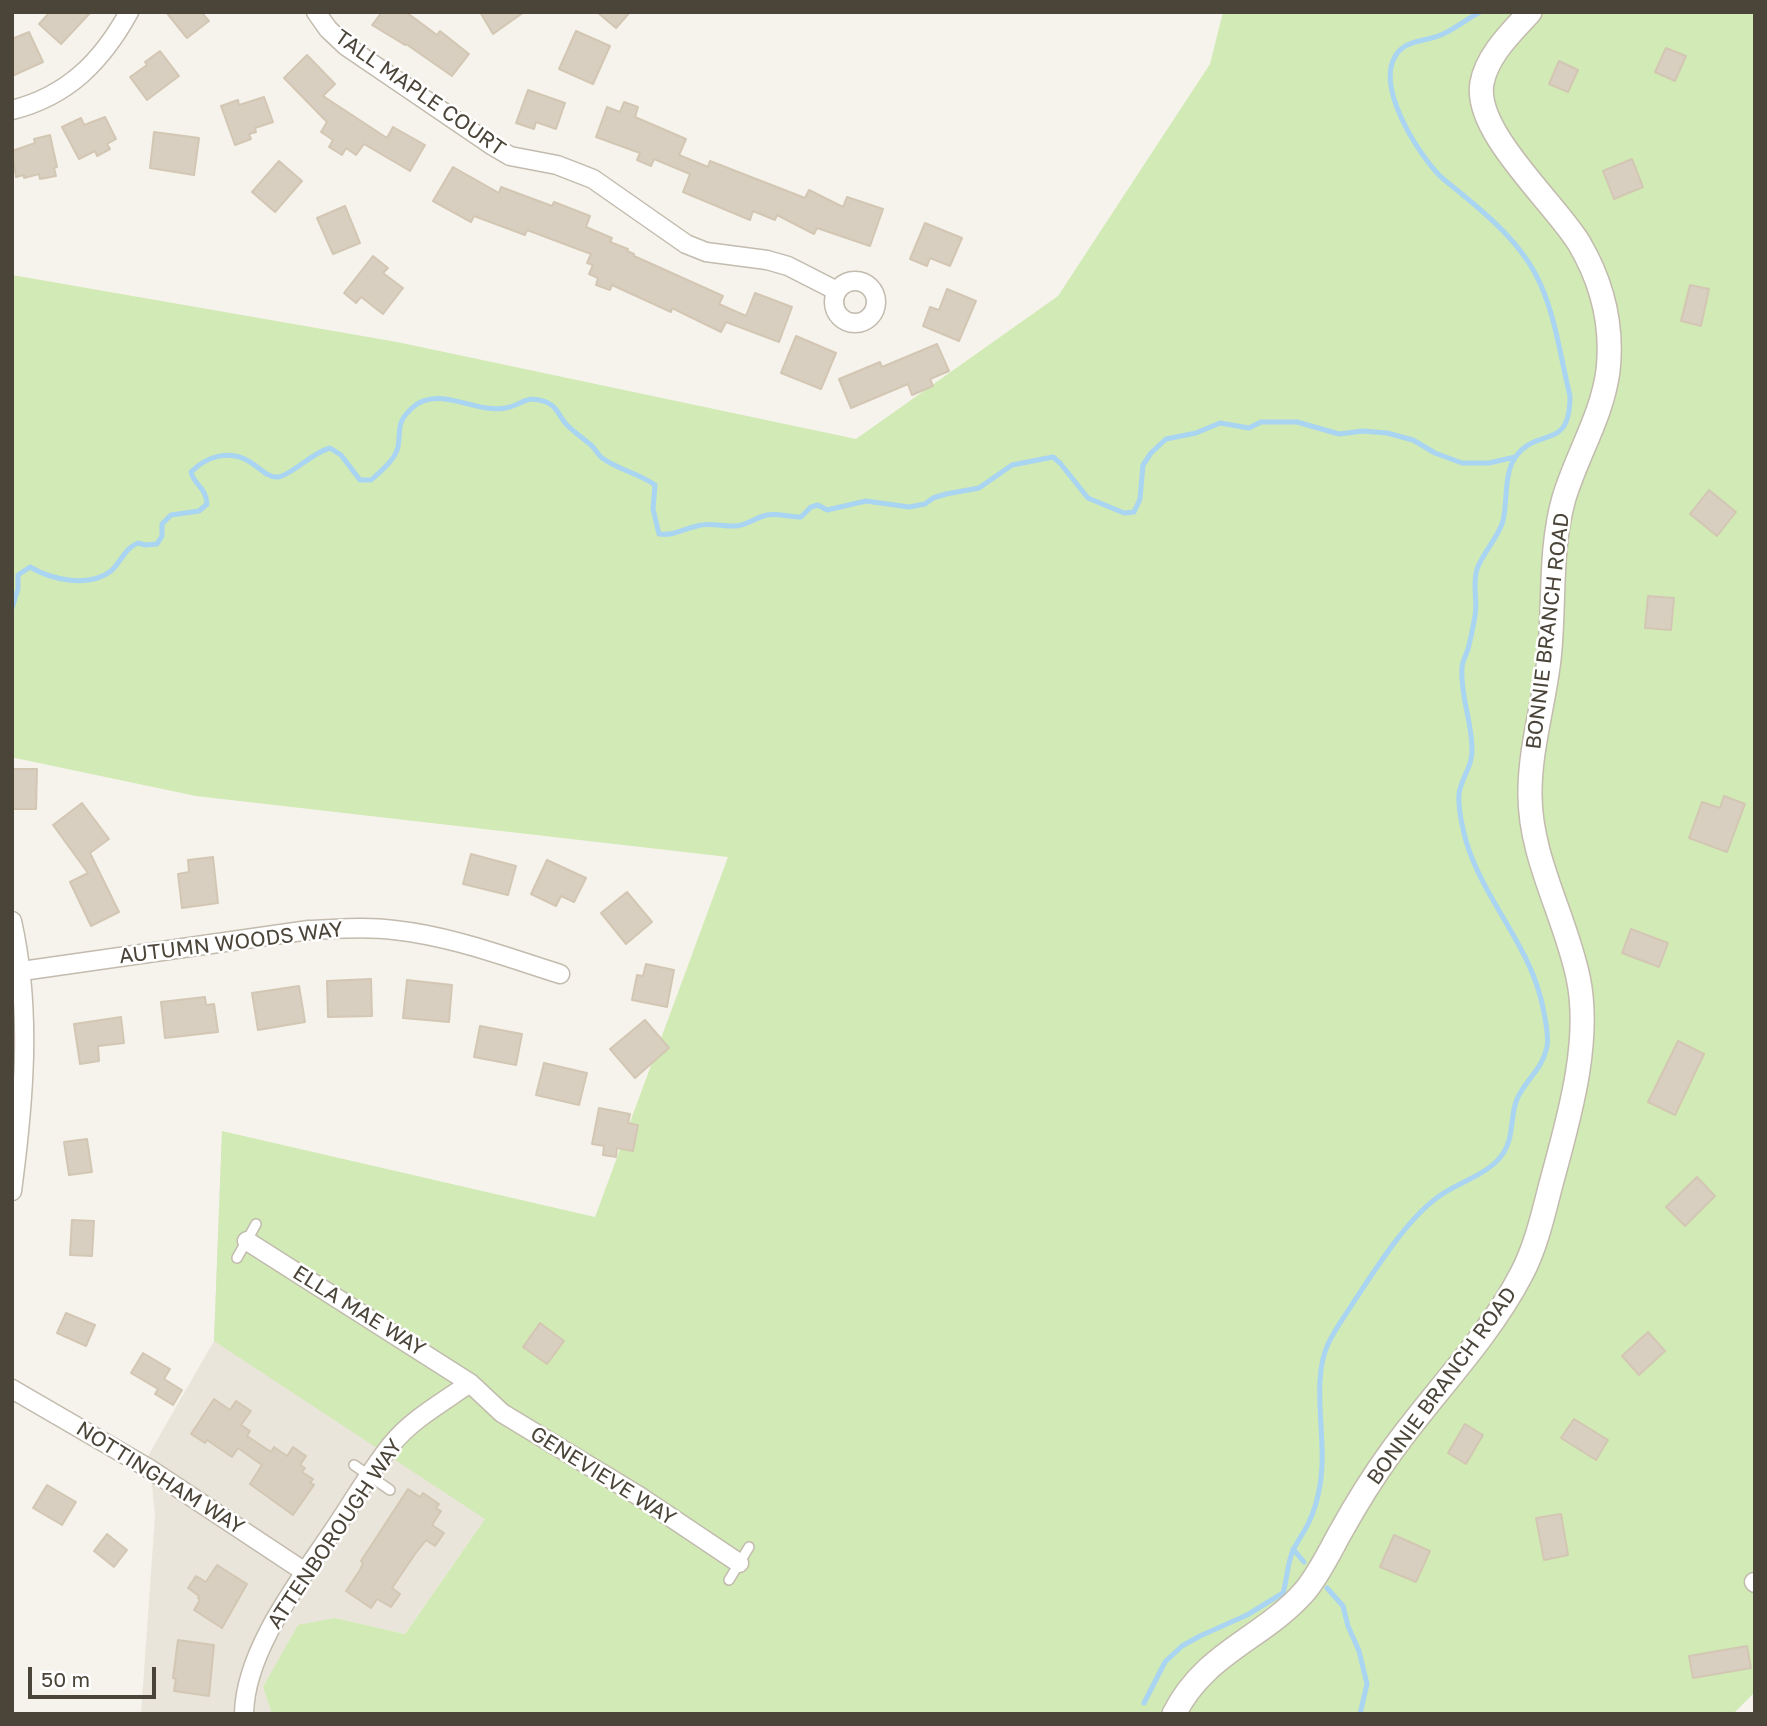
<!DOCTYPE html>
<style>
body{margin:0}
#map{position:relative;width:1767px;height:1726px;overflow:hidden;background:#f6f3ec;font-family:"Golos Text",sans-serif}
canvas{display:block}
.frame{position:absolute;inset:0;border:14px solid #4b4439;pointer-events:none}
.scale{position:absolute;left:28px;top:1667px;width:128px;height:32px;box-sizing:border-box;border:4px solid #4b4439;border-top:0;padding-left:9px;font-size:21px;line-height:24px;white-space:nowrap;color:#4b4439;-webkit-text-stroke:5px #fff;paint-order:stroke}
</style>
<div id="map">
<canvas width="1767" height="1726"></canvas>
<div class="frame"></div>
<div class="scale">50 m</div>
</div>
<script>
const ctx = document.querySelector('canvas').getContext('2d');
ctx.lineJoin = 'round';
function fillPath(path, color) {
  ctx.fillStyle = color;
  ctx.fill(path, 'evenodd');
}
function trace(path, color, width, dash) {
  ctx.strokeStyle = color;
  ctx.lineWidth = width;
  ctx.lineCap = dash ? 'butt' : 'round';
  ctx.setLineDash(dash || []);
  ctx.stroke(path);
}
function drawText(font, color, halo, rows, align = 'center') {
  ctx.font = font + ' "Golos Text",sans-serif';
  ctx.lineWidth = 5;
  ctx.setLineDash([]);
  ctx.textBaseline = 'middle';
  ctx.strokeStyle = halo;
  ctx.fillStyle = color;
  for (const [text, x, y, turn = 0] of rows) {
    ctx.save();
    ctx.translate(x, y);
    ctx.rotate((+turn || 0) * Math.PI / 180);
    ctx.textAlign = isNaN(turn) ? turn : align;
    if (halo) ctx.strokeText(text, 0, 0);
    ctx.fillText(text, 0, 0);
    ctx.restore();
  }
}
fillPath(new Path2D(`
 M 222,1131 L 485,1519 L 405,1634 L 335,1618 L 299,1626 L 263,1687 L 272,1714 L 141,1714 L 155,1516 L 149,1454 L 214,1341 Z`), '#eae5da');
fillPath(new Path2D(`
 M 1223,12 L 1755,12 L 1755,1692 L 1733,1714 L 272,1714 L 263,1687 L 298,1625 L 335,1618 L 405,1634 L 485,1519 L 214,1341 L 222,1131 L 595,1217 L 728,857 L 196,796 L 15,758 L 12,759 L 12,275 L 397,342 L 856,439 L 1058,296 L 1210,64 Z`), '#d2eab5');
trace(new Path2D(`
 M 12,608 L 18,589 L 18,575 L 30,567 C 52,580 89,588 111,571 C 121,562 125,548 138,543 L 145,545 L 157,544 L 162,536 L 162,524 L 171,515 L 199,511 L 207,504 C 206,487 194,485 191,472 C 207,456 230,449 250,462 C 259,467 267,478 278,477 C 292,475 311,453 330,448 L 341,455 L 360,480 L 371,480 C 381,471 395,460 398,447 C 401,428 396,423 412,408 C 438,384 475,414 505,408 C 523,405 526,394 546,402 C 558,407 559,417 567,425 C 575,433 584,439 592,446 C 596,450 598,455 602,458 C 619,470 638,473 655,485 L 653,509 L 659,534 C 674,536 683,529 697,526 C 710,522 723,527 736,526 C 748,525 756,517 767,515 C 777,513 790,517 801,517 L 811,507 L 818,505 L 827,510 L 866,501 L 909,507 L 925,504 L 933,498 L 946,494 L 979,488 L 1012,465 L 1053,457 L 1060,463 L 1088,498 L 1124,513 L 1134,512 L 1140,499 L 1143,465 L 1151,453 L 1166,439 L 1196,433 L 1220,423 L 1249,428 L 1261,422 L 1297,422 L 1339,434 L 1363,431 L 1387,433 L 1413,440 L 1435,453 L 1462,463 L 1489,463 L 1515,457
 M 1293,1549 L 1304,1562
 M 1327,1588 L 1343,1606 L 1348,1626 L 1359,1651 L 1367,1684 L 1360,1714
 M 1144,1703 L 1165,1662 L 1182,1646 L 1200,1636 L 1247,1615 L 1283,1593 C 1287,1580 1287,1566 1292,1553 C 1296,1543 1303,1534 1308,1524 C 1314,1512 1318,1498 1320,1485 C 1328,1440 1310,1383 1328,1344 C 1335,1329 1345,1316 1353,1303 C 1375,1270 1406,1220 1438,1197 C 1459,1181 1490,1175 1504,1152 C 1514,1136 1510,1116 1517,1099 C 1526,1079 1542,1070 1547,1047 C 1549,1036 1546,1023 1544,1013 C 1533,947 1485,904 1466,841 C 1462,826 1458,809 1459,794 C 1461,778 1473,766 1472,749 C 1472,722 1460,695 1462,668 C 1462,661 1466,656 1468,649 C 1471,638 1473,627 1475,616 C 1478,600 1472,585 1477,569 C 1483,552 1498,538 1503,521 C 1508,501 1503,472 1517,455 C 1539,427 1570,451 1570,396 C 1560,356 1555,310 1535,273 C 1518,242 1491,218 1463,195 C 1455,188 1446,182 1439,175 C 1417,152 1375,86 1396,55 C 1406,39 1427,42 1443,34 C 1456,28 1467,19 1480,12`), '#a9d4f2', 5);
const building = new Path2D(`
 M 50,12 L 91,12 L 61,44 L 39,24 Z
 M 166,12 L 201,12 L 209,21 L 187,38 Z
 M 382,12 L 406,12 L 437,35 L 440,31 L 469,54 L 452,76 L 406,44 L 405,45 L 372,25 Z
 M 480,12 L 524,12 L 493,34 Z
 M 597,12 L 630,12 L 616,28 Z
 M 576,31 L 610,46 L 593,84 L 559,69 Z
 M 29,32 L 43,62 L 12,76 L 12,39 Z
 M 1666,48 L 1686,56 L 1675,81 L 1655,72 Z
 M 160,51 L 179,76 L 147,100 L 130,77 L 147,65 L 145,62 Z
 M 307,55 L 335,84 L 323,96 L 387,138 L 393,127 L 425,145 L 410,171 L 364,144 L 356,155 L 346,148 L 342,155 L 329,147 L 333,140 L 321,132 L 327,122 L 284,78 Z
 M 1559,61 L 1578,70 L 1568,92 L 1549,84 Z
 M 528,90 L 565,103 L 556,129 L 536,122 L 534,129 L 516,123 Z
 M 264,97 L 273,122 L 255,128 L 256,132 L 249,134 L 251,139 L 235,145 L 221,106 L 238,100 L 239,105 Z
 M 624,102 L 638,107 L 635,117 L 686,139 L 679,155 L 708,167 L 710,161 L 805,198 L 809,190 L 843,207 L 847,197 L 883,209 L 870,246 L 817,228 L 814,234 L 777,215 L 775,220 L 753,211 L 750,220 L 683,192 L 690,174 L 654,159 L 651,166 L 637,160 L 640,153 L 596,137 L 607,107 L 620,112 Z
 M 105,117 L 116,139 L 107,144 L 110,149 L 97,156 L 95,151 L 79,159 L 62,127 L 81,118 L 84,125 Z
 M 154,132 L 199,138 L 194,175 L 150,168 Z
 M 50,135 L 57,167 L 54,168 L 56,176 L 40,179 L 39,174 L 24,178 L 24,175 L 16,177 L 12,151 L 35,143 L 34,139 Z
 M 1632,159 L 1643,187 L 1614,199 L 1603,171 Z
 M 279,161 L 302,181 L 275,212 L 252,192 Z
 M 453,167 L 499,193 L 501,187 L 552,206 L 554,202 L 590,216 L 586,227 L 612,238 L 610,242 L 628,249 L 627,251 L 634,254 L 634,256 L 723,296 L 719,304 L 746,316 L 755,293 L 792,307 L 779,342 L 726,322 L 721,332 L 672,308 L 671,312 L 612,285 L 610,290 L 596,285 L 598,278 L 589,274 L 593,265 L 587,263 L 591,254 L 527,230 L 525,235 L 474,216 L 471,222 L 433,201 Z
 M 345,206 L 360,243 L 333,254 L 317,218 Z
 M 925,223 L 962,238 L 950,266 L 930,258 L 927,266 L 910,259 Z
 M 373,256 L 388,268 L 383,273 L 403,288 L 383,314 L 361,297 L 356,303 L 344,293 Z
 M 1690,285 L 1709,289 L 1701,326 L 1681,321 Z
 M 947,289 L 976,301 L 959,341 L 923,326 L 930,307 L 939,310 Z
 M 796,336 L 836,353 L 821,389 L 781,373 Z
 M 937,344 L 949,371 L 930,379 L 933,386 L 912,395 L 908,384 L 851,408 L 839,379 L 880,362 L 882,367 Z
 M 1709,490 L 1736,512 L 1717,536 L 1690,514 Z
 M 1648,596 L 1674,598 L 1671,630 L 1645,628 Z
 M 12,769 L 37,769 L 36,809 L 12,809 Z
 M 1724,796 L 1745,804 L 1727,852 L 1689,838 L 1702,802 L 1720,808 Z
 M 82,803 L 109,839 L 90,853 L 119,912 L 91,926 L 70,882 L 88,873 L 53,825 Z
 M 471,854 L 516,866 L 508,895 L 463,884 Z
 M 213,857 L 218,903 L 182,908 L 178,874 L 189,872 L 188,860 Z
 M 547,860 L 586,878 L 574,902 L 561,896 L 556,906 L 531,894 Z
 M 627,892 L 652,922 L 626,944 L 601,913 Z
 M 1631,929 L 1668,943 L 1659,967 L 1622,953 Z
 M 646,964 L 674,970 L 667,1007 L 632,1000 L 637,975 L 643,976 Z
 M 371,979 L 372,1016 L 328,1017 L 327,981 Z
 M 407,980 L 452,985 L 449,1022 L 403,1018 Z
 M 299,986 L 305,1022 L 258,1030 L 252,993 Z
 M 205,997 L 206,1005 L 214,1004 L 218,1032 L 165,1038 L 161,1002 Z
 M 121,1017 L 124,1043 L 98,1046 L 99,1061 L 80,1064 L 74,1024 Z
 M 645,1020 L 669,1048 L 635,1078 L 610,1049 Z
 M 480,1026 L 522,1034 L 516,1065 L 474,1057 Z
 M 1678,1041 L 1704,1054 L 1675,1115 L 1648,1102 Z
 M 544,1063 L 587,1073 L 579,1105 L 536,1095 Z
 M 599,1108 L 630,1114 L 628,1123 L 638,1125 L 633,1151 L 617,1148 L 616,1157 L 603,1155 L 604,1146 L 592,1144 Z
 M 87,1139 L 92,1172 L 69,1175 L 64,1142 Z
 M 1697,1177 L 1715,1196 L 1685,1226 L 1666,1207 Z
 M 72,1220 L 94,1221 L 92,1256 L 70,1255 Z
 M 66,1313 L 95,1325 L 86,1346 L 57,1333 Z
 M 540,1323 L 564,1341 L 547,1364 L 523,1347 Z
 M 1648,1332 L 1665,1351 L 1639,1375 L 1622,1356 Z
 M 143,1353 L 170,1369 L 164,1379 L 182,1390 L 173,1405 L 155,1394 L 158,1389 L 131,1373 Z
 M 214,1399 L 230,1410 L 236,1401 L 251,1411 L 241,1425 L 250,1431 L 247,1436 L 271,1452 L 274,1447 L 287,1456 L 293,1447 L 306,1456 L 300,1465 L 305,1468 L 302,1472 L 313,1479 L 310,1483 L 314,1485 L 293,1515 L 250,1484 L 262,1465 L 238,1448 L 232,1457 L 207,1440 L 205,1443 L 191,1434 Z
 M 1574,1419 L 1608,1440 L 1596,1460 L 1561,1438 Z
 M 1465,1424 L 1483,1435 L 1466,1464 L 1448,1453 Z
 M 47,1485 L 76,1502 L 62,1525 L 33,1508 Z
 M 408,1489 L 420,1497 L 423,1493 L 439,1504 L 436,1508 L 441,1511 L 432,1525 L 444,1533 L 435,1546 L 426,1540 L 415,1554 L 392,1588 L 400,1594 L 391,1607 L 377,1599 L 371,1608 L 346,1591 L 360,1570 L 363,1563 L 361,1561 Z
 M 1561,1514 L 1568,1555 L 1544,1560 L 1536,1518 Z
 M 107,1534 L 127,1550 L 114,1567 L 94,1551 Z
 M 1394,1535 L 1430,1551 L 1416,1582 L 1380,1567 Z
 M 217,1565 L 247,1584 L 222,1628 L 194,1610 L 200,1600 L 198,1598 L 199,1596 L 188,1588 L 196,1576 L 206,1582 Z
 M 178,1640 L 214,1645 L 209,1696 L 174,1691 L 176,1679 L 173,1678 Z
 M 1747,1646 L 1751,1668 L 1693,1678 L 1689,1656 Z`);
fillPath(building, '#d8cfc1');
trace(building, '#d3c7b4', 2);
const service = new Path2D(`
 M 237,1258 L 256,1224
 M 354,1465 L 390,1490
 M 729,1580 L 749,1547`);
const minor = new Path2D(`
 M 316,12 L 328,29 L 346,46 L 493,146 L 510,156 L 557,165 L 593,179 L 686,244 L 706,252 L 767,260 L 788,266 L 837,291
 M 12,110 C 68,96 102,61 129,12
 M834 302a21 21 0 1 1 42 0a21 21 0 1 1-42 0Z
 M 12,921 C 32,1010 24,1101 12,1191
 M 22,971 L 309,930 C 337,929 366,926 394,930 C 451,936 506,957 560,974
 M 247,1241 L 470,1383 L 502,1413 L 639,1496 L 739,1563
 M 12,1389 L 148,1468 L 305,1572
 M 1754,1582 L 1755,1583
 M 244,1714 C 245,1649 302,1578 337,1525 C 355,1498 371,1470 391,1445 C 412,1419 443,1402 470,1383`);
const tertiary = new Path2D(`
 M 1174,1714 C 1205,1652 1263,1639 1305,1591 C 1319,1574 1329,1553 1340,1533 C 1355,1506 1372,1478 1391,1452 C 1433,1393 1487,1340 1521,1275 C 1536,1247 1543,1215 1551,1184 C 1568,1121 1592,1042 1578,977 C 1565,915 1529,856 1530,792 C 1530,748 1544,703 1549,659 C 1555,606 1549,550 1564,498 C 1577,455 1602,416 1608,371 C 1613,326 1602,282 1579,243 C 1554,202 1473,131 1482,83 C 1487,55 1512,32 1530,12`);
trace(service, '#c2bbae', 12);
trace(minor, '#c2bbae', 21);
trace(tertiary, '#c2bbae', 26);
trace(service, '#fff', 9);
trace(minor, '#fff', 18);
trace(tertiary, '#fff', 23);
drawText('21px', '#4b4439', '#fff', [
 ["TALL MAPLE COURT",420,93,35],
 ["BONNIE BRANCH ROAD",1548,631,-83],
 ["AUTUMN WOODS WAY",231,943,-7],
 ["ELLA MAE WAY",359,1311,32],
 ["BONNIE BRANCH ROAD",1442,1386,-54],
 ["GENEVIEVE WAY",603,1476,32],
 ["NOTTINGHAM WAY",160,1478,32],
 ["ATTENBOROUGH WAY",335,1534,-56]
]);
</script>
